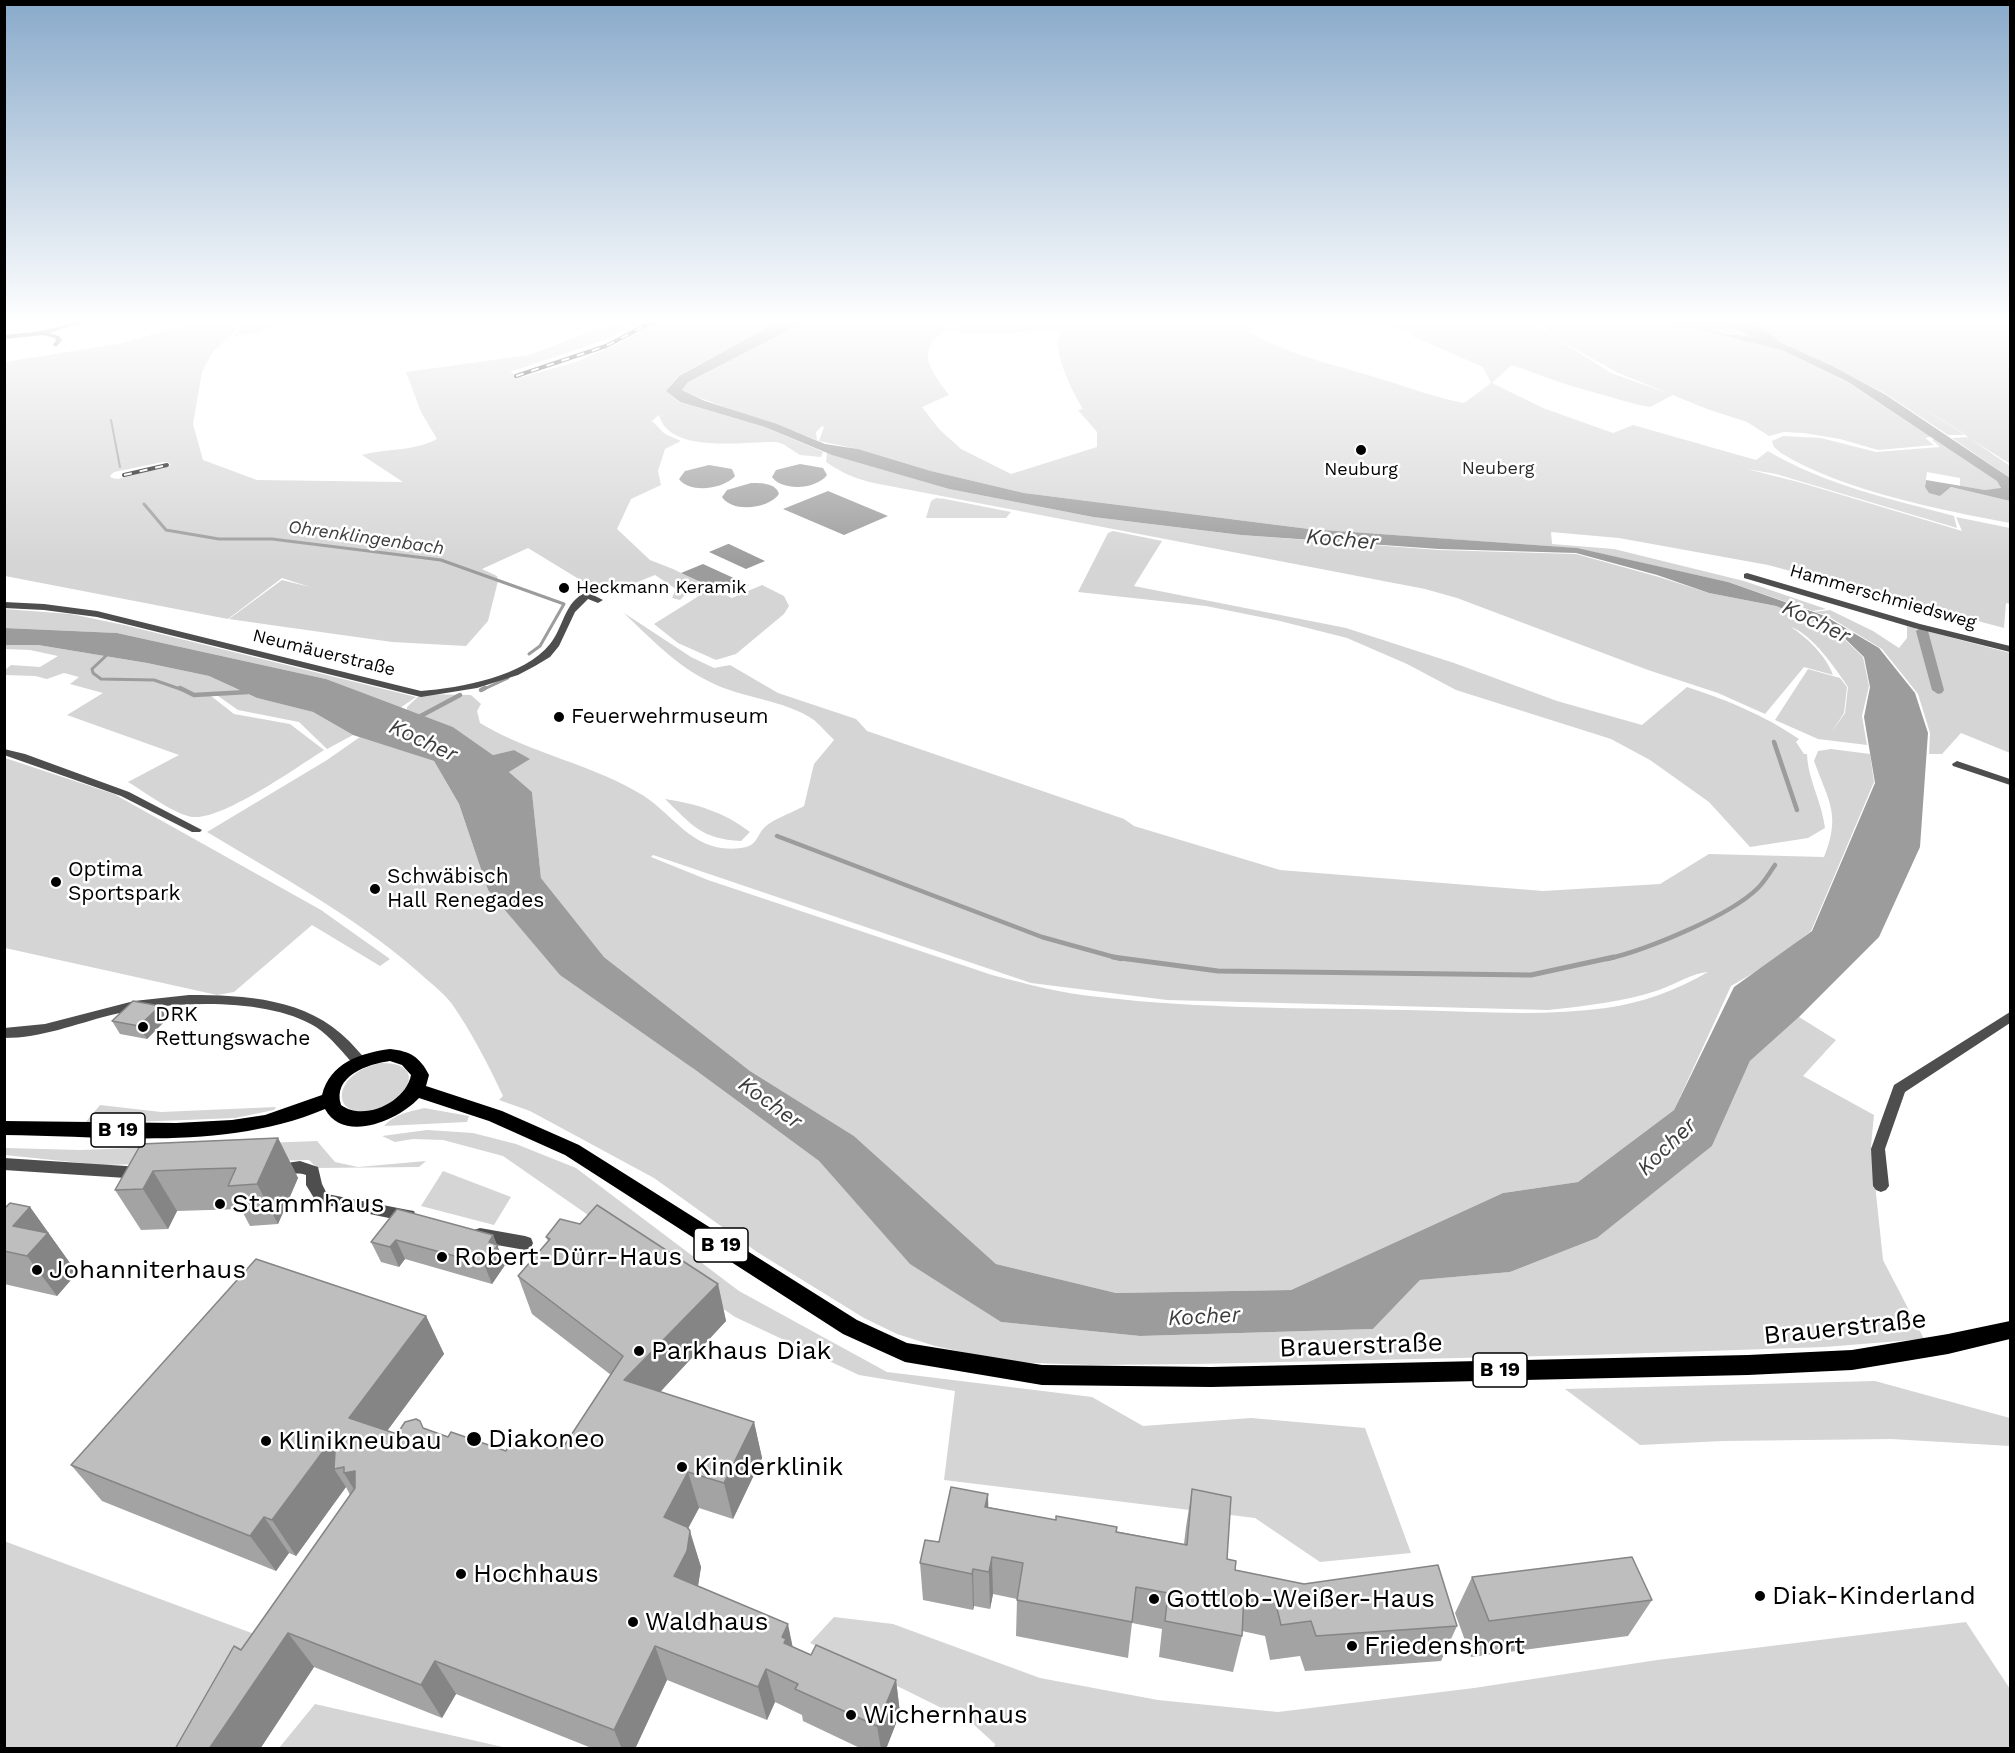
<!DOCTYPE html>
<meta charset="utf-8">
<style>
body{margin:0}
#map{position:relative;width:2015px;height:1753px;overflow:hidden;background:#fff;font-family:"Work Sans",sans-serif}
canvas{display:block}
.frame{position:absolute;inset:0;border:6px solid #000;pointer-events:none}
</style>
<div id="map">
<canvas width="2015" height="1753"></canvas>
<div class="frame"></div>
</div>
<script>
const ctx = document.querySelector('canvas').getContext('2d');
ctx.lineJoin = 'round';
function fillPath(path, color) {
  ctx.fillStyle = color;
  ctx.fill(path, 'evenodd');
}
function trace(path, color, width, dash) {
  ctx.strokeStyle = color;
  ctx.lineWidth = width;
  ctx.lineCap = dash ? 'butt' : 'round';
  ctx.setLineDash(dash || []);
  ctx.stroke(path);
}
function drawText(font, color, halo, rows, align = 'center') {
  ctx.font = font + ' "Work Sans",sans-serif';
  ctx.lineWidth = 5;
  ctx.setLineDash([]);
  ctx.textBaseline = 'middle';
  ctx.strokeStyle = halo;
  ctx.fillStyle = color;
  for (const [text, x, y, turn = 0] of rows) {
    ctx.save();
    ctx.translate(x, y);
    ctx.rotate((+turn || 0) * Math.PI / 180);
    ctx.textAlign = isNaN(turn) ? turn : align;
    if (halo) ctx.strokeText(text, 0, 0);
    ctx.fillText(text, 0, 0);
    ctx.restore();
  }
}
fillPath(new Path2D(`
 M 203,319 L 280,319 L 281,323 L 259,332 L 232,337 L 239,331 L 238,325 L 218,322 L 235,326 L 236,330 L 212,353 L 202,372 L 193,424 L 203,460 L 257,480 L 403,482 L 362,455 C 387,448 412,452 437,439 L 421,412 L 406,372 L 529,355 L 623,319 L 644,319 L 602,341 L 510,372 L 523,377 L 576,362 L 613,346 L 663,319 L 783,319 L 678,376 L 666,391 L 679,402 L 765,427 L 823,452 L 821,457 L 800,455 L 783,444 L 776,442 C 746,441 669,455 659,415 L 652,421 L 665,434 L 681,441 L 665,449 L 658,471 L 661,485 L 631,499 L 617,529 L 650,560 L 673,569 L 732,598 L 762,585 L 784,596 L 789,606 L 784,614 L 736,654 L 716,660 L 678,643 L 654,624 L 702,594 L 690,590 L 680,600 L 672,598 L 676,589 L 655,575 L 605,595 L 528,548 L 482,569 L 497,576 L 498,581 L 488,621 L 466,646 L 392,642 L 278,626 L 285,620 L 278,626 L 229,619 L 282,580 L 310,587 L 282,578 L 228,619 L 5,576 L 5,362 L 123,343 ZM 163,462 L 168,462 L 171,465 L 118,479 L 112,478 L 110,476 L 114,472 Z
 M 810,319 L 968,319 L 945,328 L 945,331 C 914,350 931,371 949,395 L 922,407 L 939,429 L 961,449 L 1011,474 L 1097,447 L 1097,432 L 1078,410 L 1083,409 C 1073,393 1051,350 1060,332 L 1053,330 C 1031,330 966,340 950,328 L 974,319 L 1251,319 L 1252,322 L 1247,323 L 1250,333 C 1289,354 1330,364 1371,376 C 1403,385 1432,397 1464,403 L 1491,383 L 1483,367 L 1412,336 L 1414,332 L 1361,319 L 1526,319 L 1611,373 L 1673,395 L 1650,407 L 1635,404 L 1568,385 L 1512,365 L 1492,383 L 1543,408 L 1613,433 L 1633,425 L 1756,460 L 1768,451 C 1825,485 1891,499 1954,516 L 1957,528 L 1776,474 L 1747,469 L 1802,483 L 1962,531 L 1956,517 L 2010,528 L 2010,604 L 2006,603 L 2004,628 L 1768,565 L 1619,538 L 1551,532 L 1552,544 L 1614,549 L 1744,581 L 1826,609 L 1813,611 L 1728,582 L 1574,548 L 1309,529 L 1024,493 L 931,471 L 858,449 L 819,441 L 824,427 L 822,426 L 816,432 L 817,440 C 773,422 726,410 682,390 L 688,382 Z
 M 1530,319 L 1657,319 L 1782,350 L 1847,382 L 1931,437 L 1925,438 L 1934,445 L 1878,450 L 1840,439 L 1804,433 L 1784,432 L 1769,436 L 1747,422 L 1707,409 L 1616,372 L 1565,343 Z
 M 1671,319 C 1705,319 1732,325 1763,339 L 1726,334 Z
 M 1718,319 L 2010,319 L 2010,464 L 1912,401 L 1966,435 L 1948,435 L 1886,394 L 1835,368 L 1745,326 Z
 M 1783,436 L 1821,438 L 1876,452 L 1940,447 L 1932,440 L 1934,439 L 1998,481 L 2001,489 L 1985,490 L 1960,486 L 1960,478 L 1927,472 L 1925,487 L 1940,496 L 1951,487 L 2010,501 L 2010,523 C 1941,510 1840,490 1781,453 L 1774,447 L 1772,441 Z
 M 1968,437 L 2010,466 L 2010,478 L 1952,438 Z
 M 827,453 L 949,489 L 1093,517 L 1241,535 L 1439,550 L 1576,554 L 1659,577 L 1709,593 L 1776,606 L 1835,630 L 1863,657 L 1869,686 L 1862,716 L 1867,745 L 1818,739 L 1775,720 L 1808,669 L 1840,678 L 1847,687 L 1844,713 L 1831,733 L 1845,713 L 1848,687 C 1835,668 1813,635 1791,627 C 1806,637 1826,655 1833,675 L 1804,667 L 1765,714 L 1718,693 L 1648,670 L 1457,598 L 1425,589 L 874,483 C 856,479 842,473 826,462 Z
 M 936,498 L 945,499 L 1011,512 L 1006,518 L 926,518 L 931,501 Z
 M 1113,531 L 1162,541 L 1134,586 L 1346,628 L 1454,663 L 1557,701 L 1642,725 L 1687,687 C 1727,700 1764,715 1799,739 L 1796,742 L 1804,754 L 1807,754 C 1808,780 1822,802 1825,828 L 1808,838 L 1750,847 L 1709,802 L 1650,760 L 1611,739 L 1456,690 L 1407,664 L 1347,638 L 1280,621 L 1206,606 L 1078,592 L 1108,533 Z
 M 4,609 L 71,614 L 124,625 L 416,697 L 400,708 L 326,679 L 117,633 L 5,628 Z
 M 1830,610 L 1873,631 L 1899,648 L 1907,638 L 1907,626 L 2010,653 L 2010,753 L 1961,733 L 1942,754 L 1929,754 L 1930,733 L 1918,694 L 1882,649 L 1826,615 L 1814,612 Z
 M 624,613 L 691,657 L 714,668 L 730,665 L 778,693 L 856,719 L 867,731 L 1124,819 L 1134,826 L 1280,870 L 1543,891 L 1660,884 L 1709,854 L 1824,857 C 1841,815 1829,802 1814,761 L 1818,751 L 1831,749 L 1870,754 L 1874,782 L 1811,931 L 1769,964 L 1731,986 L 1674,1110 L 1578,1182 L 1503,1193 L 1291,1290 L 1116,1293 L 996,1264 L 854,1136 L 750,1071 L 604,957 L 541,878 L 532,792 L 509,772 L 529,759 L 514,750 L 493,755 L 453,727 L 407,710 L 407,707 L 421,694 L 471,695 L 481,704 L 477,711 L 480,723 C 531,754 593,764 644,796 C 677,818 694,854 741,848 C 758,846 756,836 764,828 C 771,820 794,812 804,806 L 814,764 L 834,740 C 827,733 821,726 814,720 C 786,700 741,698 710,682 C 677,666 651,639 624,613 ZM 653,855 L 1031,983 L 1167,1000 L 1548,1010 C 1585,1006 1623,1002 1659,990 C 1676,984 1690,974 1708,972 C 1677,990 1642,1003 1606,1008 C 1541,1017 1472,1011 1407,1010 C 1305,1008 1201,1009 1099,997 C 1063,994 1027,984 992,975 L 708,880 L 651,857 Z
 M 5,645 L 38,645 L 147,663 L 209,676 L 257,698 L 313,712 L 353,735 L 327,749 L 299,722 L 238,710 L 218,696 L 211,696 L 234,714 L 290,724 L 324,750 C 297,767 223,820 193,817 C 175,815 145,792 128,782 L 179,755 L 67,715 L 103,693 L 70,684 L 79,677 L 64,673 L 47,679 L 35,676 L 5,675 L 5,670 L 11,665 L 40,667 L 58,656 L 30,650 L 5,649 Z
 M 360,737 L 434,761 L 459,804 L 488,890 L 694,1069 L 819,1161 L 910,1263 L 1001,1322 L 1140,1336 L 1373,1329 L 1420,1280 L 1510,1272 L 1597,1238 L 1712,1146 L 1750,1061 L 1799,1017 L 1836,1040 L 1803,1076 L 1874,1115 L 1871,1146 L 1883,1260 L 1924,1339 L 1825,1347 L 1589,1355 L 1196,1364 L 1091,1365 L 1007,1362 L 935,1346 L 897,1334 L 864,1318 L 757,1252 L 654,1178 L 530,1111 L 499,1100 L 503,1096 C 488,1064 472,1033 452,1004 C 442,991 428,981 416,970 C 353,915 278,875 207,832 L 327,760 Z
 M 5,758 L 114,794 L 321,910 L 390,959 L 380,966 L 312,925 L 234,992 L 217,995 L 5,948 Z
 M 665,799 C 697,804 724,812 750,832 L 741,841 C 701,839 692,825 665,799 Z
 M 380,1063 C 438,1062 397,1115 361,1112 C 336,1110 337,1087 355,1074 C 362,1068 371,1066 380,1063 Z
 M 100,1105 L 161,1112 L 276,1107 L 274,1110 L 235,1118 L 84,1124 Z
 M 424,1108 L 469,1116 L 467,1122 L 384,1126 C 394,1114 409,1112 424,1108 Z
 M 427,1130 L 473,1133 L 516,1144 L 576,1168 L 739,1291 L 887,1372 L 1092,1397 L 1143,1426 L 1251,1418 L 1365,1428 L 1411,1553 L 1320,1562 L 1255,1518 L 944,1480 L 955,1391 L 859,1375 L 735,1317 L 503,1156 L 443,1140 L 413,1139 L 395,1142 L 382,1136 Z
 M 317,1141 L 335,1162 L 358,1167 L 426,1161 L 419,1167 L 317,1168 L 309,1160 L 101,1165 L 5,1155 L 5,1148 L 80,1150 Z
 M 443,1171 L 511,1197 L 494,1225 L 421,1206 Z
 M 1875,1381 L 2010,1418 L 2010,1446 L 1891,1439 L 1723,1441 L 1640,1445 L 1565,1389 Z
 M 4,1541 L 257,1635 L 209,1748 L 5,1748 Z
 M 834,1617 L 893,1624 L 1040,1678 L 1158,1700 L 1278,1712 L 1474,1688 L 1657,1660 L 1966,1622 L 2010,1689 L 2010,1748 L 994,1748 L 995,1744 L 972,1723 L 810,1643 Z
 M 315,1704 L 507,1748 L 279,1748 Z`), '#d5d5d5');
fillPath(new Path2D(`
 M 783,319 L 810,319 L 688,382 L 682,390 L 705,401 L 777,424 L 825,444 L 858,449 L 931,471 L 1024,493 L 1309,529 L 1577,548 L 1728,582 L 1825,616 L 1879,648 L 1915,693 L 1928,733 L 1920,847 L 1879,937 L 1799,1017 L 1750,1061 L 1712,1146 L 1597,1238 L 1510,1272 L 1420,1280 L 1373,1329 L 1140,1336 L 1001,1322 L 910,1264 L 819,1161 L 694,1069 L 560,975 L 488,890 L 459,804 L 434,761 L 353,735 L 313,712 L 257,698 L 209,676 L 147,663 L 38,645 L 5,645 L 5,628 L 117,633 L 326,679 L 453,727 L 493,755 L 514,750 L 530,759 L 509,772 L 532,792 L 541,878 L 604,957 L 750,1071 L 854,1136 L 996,1264 L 1116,1293 L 1291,1290 L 1503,1193 L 1578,1182 L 1674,1110 L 1734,987 L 1812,931 L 1875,783 L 1864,717 L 1870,687 L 1864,657 L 1836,630 L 1776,606 L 1709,593 L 1657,575 L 1576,553 L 1439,549 L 1241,535 L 1093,517 L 949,489 L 832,455 L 765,427 L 680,402 L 666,391 L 679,376 Z
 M 1657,319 L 1670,319 L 1725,334 L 1773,339 L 1834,367 L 1886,395 L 2010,478 L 2010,501 L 1951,487 L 1940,496 L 1929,493 L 1925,487 L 1926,480 L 1985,490 L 2001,488 L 1997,481 L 1848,382 L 1782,350 Z
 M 800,464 L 823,468 L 827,475 C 817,489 783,492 772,477 L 776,470 Z
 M 709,465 L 732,469 L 735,476 C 724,489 690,494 679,479 L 685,471 Z
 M 751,483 C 762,483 776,483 779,494 C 769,509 732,513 722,497 L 727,490 Z
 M 828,491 L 888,516 L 844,535 L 783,509 Z
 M 728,544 L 729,544 L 765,561 L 746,569 L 709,552 Z
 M 703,564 L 749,585 L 728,595 L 681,573 Z`), '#9c9c9c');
trace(new Path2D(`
 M 111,420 L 120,467`), '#9c9c9c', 2);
trace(new Path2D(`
 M 144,504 L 166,530 L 219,539 L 272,539 L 441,560 L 564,604 L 540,646 L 529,654
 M 108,654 L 92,669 L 93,673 L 101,679 L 154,680 L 183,690
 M 482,690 L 508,678`), '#9c9c9c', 3);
trace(new Path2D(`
 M 180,688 L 194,695 L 248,692
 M 481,690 L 485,688
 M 415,719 L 460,695
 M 1774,742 L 1797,810
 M 777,836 L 1042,937 L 1121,959
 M 1607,959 C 1646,950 1730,916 1758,888 C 1765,881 1770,872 1775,865`), '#9c9c9c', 4.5);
trace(new Path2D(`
 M 1113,957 L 1218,971 L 1531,975 L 1614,957`), '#9c9c9c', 5);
fillPath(new Path2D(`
 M 1922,627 L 1928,631 L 1944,690 L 1942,693 L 1938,694 L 1932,690 L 1916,631 Z`), '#9c9c9c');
fillPath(new Path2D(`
 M 1703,319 C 1727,319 1766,323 1782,345 L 1775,349 L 1767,344 L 1736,329 L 1704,322 Z`), '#9c9c9c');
fillPath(new Path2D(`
 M 88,319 L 160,319 C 142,328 115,321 95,322 C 79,323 64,328 49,333 L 59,336 L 62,340 L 56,347 L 53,345 L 56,340 L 55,338 L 43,335 L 4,339 L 4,335 L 42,331 Z
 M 1747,573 L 1920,624 L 2010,646 L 2010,652 L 1914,628 L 1744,578 L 1744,574 Z
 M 587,592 L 603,600 L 598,603 L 588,599 L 575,612 L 559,646 L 550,657 L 535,666 L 518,675 L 477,688 L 421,697 L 97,617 L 44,610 L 4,608 L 4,602 L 44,604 L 97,611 L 421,691 C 460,688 525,676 550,644 C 564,627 564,601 587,592 Z
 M 4,749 L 25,754 L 129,792 L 202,830 L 200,832 L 192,832 L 121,796 L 4,755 Z
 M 1957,761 L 2010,779 L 2010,785 L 1953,766 L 1952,764 Z
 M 189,995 C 245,995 307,998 349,1041 C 355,1048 362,1054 367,1062 L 365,1066 L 360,1067 L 355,1066 C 343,1053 331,1037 316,1027 C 266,996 166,1001 111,1015 C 75,1024 42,1038 4,1038 L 4,1028 L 45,1024 L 134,1001 Z
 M 2010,1012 L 2010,1023 L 1905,1092 L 1885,1149 L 1889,1186 L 1886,1190 L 1881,1192 L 1876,1190 L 1873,1186 L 1871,1149 L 1894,1085 Z
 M 4,1158 L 141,1167 L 146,1169 L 149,1173 L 146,1177 L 141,1179 L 4,1170 Z
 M 300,1161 L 318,1167 L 322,1184 L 327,1194 L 408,1210 L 414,1211 L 416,1216 L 414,1221 L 408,1222 L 317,1203 L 306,1185 L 306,1175 C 295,1171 284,1177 273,1173 L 270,1169 L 273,1165 Z
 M 480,1228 L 525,1236 L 531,1238 L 533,1243 L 531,1248 L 525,1250 L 480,1242 L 474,1240 L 472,1235 L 474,1230 Z`), '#4e4e4e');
fillPath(new Path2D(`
 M 390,1049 C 410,1051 420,1057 429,1075 L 426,1086 L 502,1111 L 579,1145 L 857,1320 L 907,1343 L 1042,1365 L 1211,1367 L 1748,1355 L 1852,1350 L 1948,1334 L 2010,1321 L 2010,1339 L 1948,1354 L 1852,1370 L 1748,1375 L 1211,1387 L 1042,1385 L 905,1362 L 843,1334 L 565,1155 L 489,1121 L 419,1098 C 399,1120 344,1144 325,1109 C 226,1151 110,1136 4,1135 L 4,1121 L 176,1123 L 232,1120 L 265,1115 L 322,1095 C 330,1063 360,1053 390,1049 ZM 390,1061 L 402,1065 L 411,1075 C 406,1102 364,1122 341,1105 C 332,1076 368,1064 390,1061 Z`), '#000');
const rail = new Path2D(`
 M 516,376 L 606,346 L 658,319
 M 124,475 L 167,465`);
trace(rail, '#000', 4);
trace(rail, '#fff', 2, [8]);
fillPath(new Path2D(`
 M 160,1006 L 167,1019 L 147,1039 L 120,1034 L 112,1021 Z
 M 278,1138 L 298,1178 L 278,1224 L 250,1226 L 241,1209 L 177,1211 L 168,1229 L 141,1230 L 115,1190 L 141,1144 Z
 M 30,1207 L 77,1273 L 57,1296 L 4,1284 L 4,1209 Z
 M 397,1209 L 493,1235 L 505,1265 L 492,1284 L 405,1259 L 399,1267 L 381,1262 L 371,1242 Z
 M 546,1237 L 718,1284 L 726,1321 L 660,1392 L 754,1422 L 762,1458 L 733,1519 L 699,1508 L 688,1528 L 701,1567 L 698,1586 L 793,1647 L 811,1655 L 896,1680 L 900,1713 L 886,1749 L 862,1749 L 803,1721 L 802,1715 L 775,1702 L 767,1720 L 667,1680 L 635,1749 L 594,1749 L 456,1694 L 442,1718 L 314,1667 L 260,1749 L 175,1749 L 241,1650 L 350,1495 L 346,1487 L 296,1556 L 289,1553 L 276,1571 L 102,1501 L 71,1465 L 426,1316 L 444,1354 L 387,1431 L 397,1434 L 424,1428 L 448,1437 L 506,1451 L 562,1449 L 611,1375 L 532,1314 L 518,1276 L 548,1241 Z
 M 1192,1489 L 1227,1559 L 1235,1570 L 1457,1626 L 1441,1661 L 1305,1671 L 1300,1656 L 1270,1660 L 1265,1636 L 1242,1631 L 1242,1636 L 1233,1672 L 1159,1657 L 1162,1629 L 1132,1623 L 1128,1658 L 1016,1636 L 1017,1599 L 993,1594 L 990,1609 L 974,1606 L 973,1610 L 923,1600 L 920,1563 L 939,1542 L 988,1494 L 988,1507 L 1184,1544 L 1186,1527 Z
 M 1472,1577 L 1652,1600 L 1628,1636 L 1471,1657 L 1455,1613 Z`), '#a3a3a3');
fillPath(new Path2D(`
 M 160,1006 L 167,1019 L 147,1039 L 139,1026 Z
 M 278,1138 L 298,1178 L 278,1224 L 257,1184 Z
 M 153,1171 L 177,1211 L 168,1229 L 143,1189 Z
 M 30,1207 L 77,1273 L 57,1296 L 27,1256 L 13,1226 Z
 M 493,1235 L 505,1265 L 492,1284 L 484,1264 L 489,1242 Z
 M 396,1240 L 405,1259 L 399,1267 L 390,1247 Z
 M 718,1284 L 726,1321 L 636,1418 L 624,1380 Z
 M 426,1316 L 444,1354 L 370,1454 L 349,1418 Z
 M 754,1422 L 762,1458 L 733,1519 L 724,1483 Z
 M 336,1434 L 358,1471 L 366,1509 L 344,1473 L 344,1467 L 334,1469 L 346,1487 L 296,1556 L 272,1520 Z
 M 688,1472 L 699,1508 L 675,1553 L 664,1517 Z
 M 988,1494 L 989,1532 L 985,1507 Z
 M 264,1517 L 289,1553 L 276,1571 L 250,1536 Z
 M 690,1531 L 701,1567 L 698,1586 L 674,1576 Z
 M 992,1557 L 993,1594 L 990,1609 L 989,1572 Z
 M 973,1569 L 974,1606 L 973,1610 L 972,1574 Z
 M 788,1624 L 795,1658 L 792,1665 L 782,1637 Z
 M 288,1633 L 314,1667 L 260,1749 L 209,1749 Z
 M 655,1646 L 667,1680 L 635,1749 L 622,1749 L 614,1730 Z
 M 435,1661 L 456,1694 L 442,1718 L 421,1685 Z
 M 766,1669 L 775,1702 L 767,1720 L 758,1687 Z
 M 896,1680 L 900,1713 L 886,1749 L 881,1749 L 877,1726 Z`), '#858585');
const building = new Path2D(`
 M 133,1001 L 160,1006 L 139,1026 L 112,1021 Z
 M 278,1138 L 257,1184 L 228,1186 L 236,1168 L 200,1169 L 153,1171 L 143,1189 L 115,1190 L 141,1144 Z
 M 10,1203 L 30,1207 L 13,1226 L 48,1233 L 27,1256 L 4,1251 L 4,1209 Z
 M 597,1205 L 718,1284 L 624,1380 L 754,1422 L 724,1483 L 688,1472 L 664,1517 L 687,1527 L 690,1531 L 687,1551 L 674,1576 L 788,1624 L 782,1637 L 786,1639 L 784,1643 L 811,1655 L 816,1645 L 896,1680 L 877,1726 L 795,1689 L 798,1684 L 766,1669 L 758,1687 L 655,1646 L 614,1730 L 435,1661 L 421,1685 L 288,1633 L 209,1749 L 175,1749 L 234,1646 L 241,1650 L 355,1488 L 355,1471 L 344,1473 L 344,1467 L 334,1469 L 336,1434 L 272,1520 L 264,1517 L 250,1536 L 71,1465 L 256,1259 L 426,1316 L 349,1418 L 397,1434 L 405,1422 L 416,1419 L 420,1421 L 423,1428 L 448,1437 L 451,1432 L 506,1451 L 514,1435 L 562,1449 L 623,1356 L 518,1276 L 550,1239 L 546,1237 L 560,1219 L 580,1224 Z
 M 397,1209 L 493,1235 L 489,1242 L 498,1245 L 484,1264 L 396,1240 L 390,1247 L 371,1242 Z
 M 951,1487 L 988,1494 L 985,1507 L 1056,1520 L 1056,1516 L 1117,1527 L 1116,1532 L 1187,1545 L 1192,1489 L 1231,1497 L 1227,1559 L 1236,1561 L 1235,1570 L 1304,1584 L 1438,1565 L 1457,1626 L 1316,1636 L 1311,1621 L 1281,1625 L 1275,1600 L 1244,1594 L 1242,1636 L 1165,1621 L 1168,1593 L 1136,1587 L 1132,1622 L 1017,1600 L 1023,1563 L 992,1557 L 989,1572 L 973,1569 L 972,1574 L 920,1563 L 925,1540 L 939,1542 Z
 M 1632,1557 L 1652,1600 L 1489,1621 L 1472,1577 Z`);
fillPath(building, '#bebebe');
trace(building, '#858585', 1.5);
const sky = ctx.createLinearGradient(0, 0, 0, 564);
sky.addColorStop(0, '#89aaca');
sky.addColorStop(0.57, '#fff');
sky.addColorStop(1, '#ffffff00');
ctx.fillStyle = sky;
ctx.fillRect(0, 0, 2015, 564);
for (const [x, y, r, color] of [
 [1361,450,6,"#000"],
 [564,588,6,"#000"],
 [559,717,6,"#000"],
 [56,882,6,"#000"],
 [375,889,6,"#000"],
 [143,1027,6,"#000"],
 [220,1204,6,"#000"],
 [442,1257,6,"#000"],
 [37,1270,6,"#000"],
 [639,1351,6,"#000"],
 [474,1439,8,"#000"],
 [266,1441,6,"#000"],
 [682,1467,6,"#000"],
 [461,1574,6,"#000"],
 [1760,1596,6,"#000"],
 [1154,1599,6,"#000"],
 [633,1622,6,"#000"],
 [1352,1646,6,"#000"],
 [851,1715,6,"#000"]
]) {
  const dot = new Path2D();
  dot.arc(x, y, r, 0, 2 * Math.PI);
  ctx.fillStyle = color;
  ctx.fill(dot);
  trace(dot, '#fff', 2);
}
drawText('18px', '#2c2c2c', '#fff', [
 ["Neuberg",1498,469]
]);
drawText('18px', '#000', '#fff', [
 ["Neuburg",1361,470],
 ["Heckmann Keramik",576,588,"left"]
]);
drawText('italic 18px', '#3d3d3d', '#fff', [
 ["Ohrenklingenbach",366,538,8]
]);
drawText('18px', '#000', '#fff', [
 ["Hammerschmiedsweg",1883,597,16],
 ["Neumäuerstraße",324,653,14]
]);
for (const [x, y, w] of [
 [118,1130,54],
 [721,1245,54],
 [1500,1370,54]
]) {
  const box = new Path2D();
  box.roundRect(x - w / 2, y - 17, w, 34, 4.5);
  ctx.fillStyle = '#fff';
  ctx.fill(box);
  trace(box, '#000', 1.5);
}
drawText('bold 20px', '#000', null, [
 ["B 19",118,1130],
 ["B 19",721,1245],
 ["B 19",1500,1370]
]);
drawText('21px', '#000', '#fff', [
 ["Feuerwehrmuseum",571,717],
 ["Optima",68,870],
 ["Sportspark",68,894],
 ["Schwäbisch",387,877],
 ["Hall Renegades",387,901],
 ["DRK",155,1015],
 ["Rettungswache",155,1039]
], 'left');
drawText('italic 22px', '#3d3d3d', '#fff', [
 ["Kocher",1342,540,5],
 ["Kocher",1816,622,26],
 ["Kocher",423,741,25],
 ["Kocher",770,1103,36],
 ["Kocher",1667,1147,-44],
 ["Kocher",1204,1317,-3]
]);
drawText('26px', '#000', '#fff', [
 ["Stammhaus",232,1204],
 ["Robert-Dürr-Haus",454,1257],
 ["Johanniterhaus",49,1270],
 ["Parkhaus Diak",651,1351],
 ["Diakoneo",488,1439],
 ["Klinikneubau",278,1441],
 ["Kinderklinik",694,1467],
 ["Hochhaus",473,1574],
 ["Diak-Kinderland",1772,1596],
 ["Gottlob-Weißer-Haus",1166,1599],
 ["Waldhaus",645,1622],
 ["Friedenshort",1364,1646],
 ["Wichernhaus",863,1715]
], 'left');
drawText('26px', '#000', '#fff', [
 ["Brauerstraße",1845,1328,-6],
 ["Brauerstraße",1361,1346,-2]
]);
</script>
